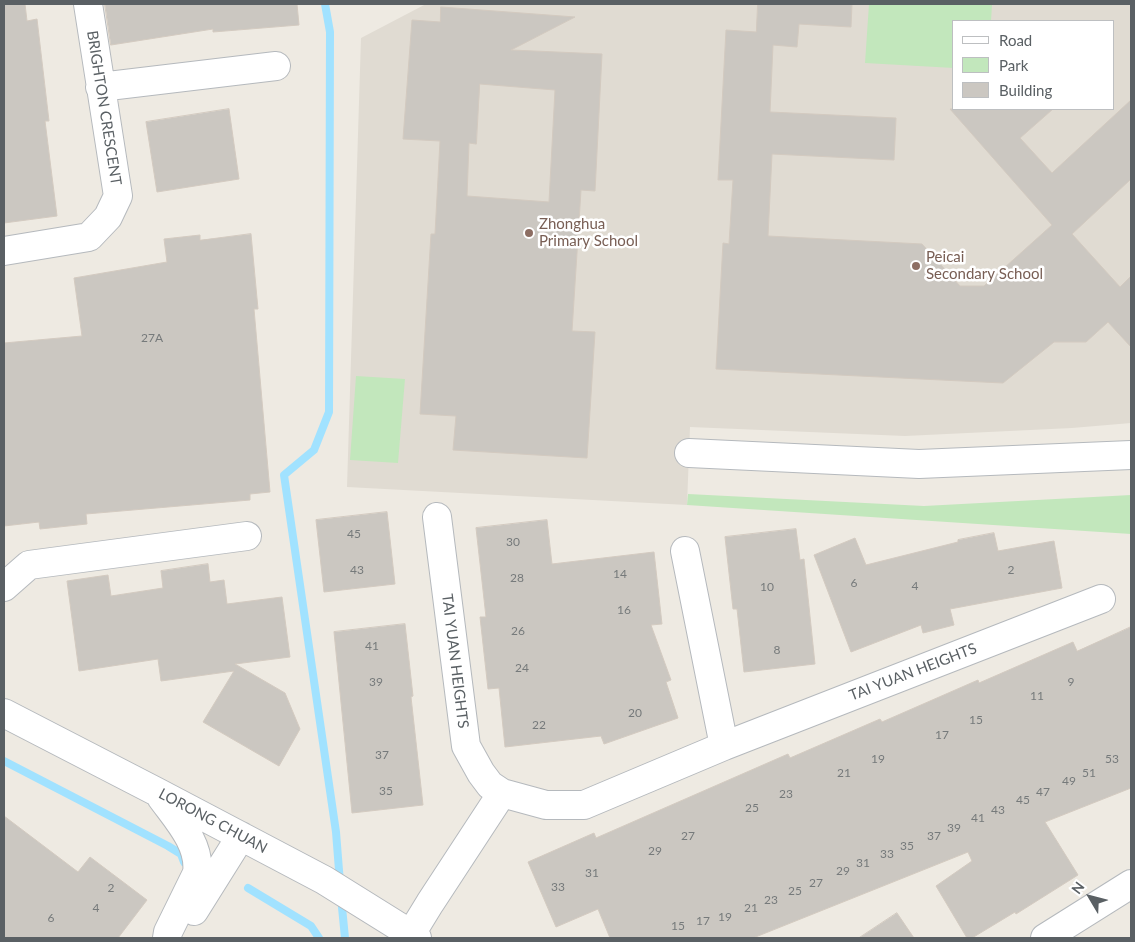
<!DOCTYPE html>
<style>
body{margin:0}
#map{position:relative;width:1135px;height:942px;overflow:hidden;background:#eeeae2;font-family:Lato,sans-serif}
canvas{display:block}
.frame{position:absolute;inset:0;border:5px solid #5a6064;pointer-events:none}
.legend{position:absolute;left:952px;top:20px;width:162px;height:90px;box-sizing:border-box;background:#fff;border:1px solid #bdbfc1;margin:0;padding:6px 9px;list-style:none;font-size:15px;color:#5a6064}
.legend li{display:flex;align-items:center;gap:10px;height:25px}
.legend b{width:25px;border:1px solid #bdbfc1}
.north{position:absolute;left:1065px;top:872px;width:50px;height:50px;-webkit-text-stroke:4px #fff;paint-order:stroke;rotate:307deg;font-size:14px;font-weight:700;line-height:20px;text-align:center;color:#5a6064}
.north::after{content:'';display:block;margin:auto;width:18px;height:22px;background:#5a6064;clip-path:polygon(50% 0,100% 100%,50% 72%,0 100%)}
</style>
<div id="map">
<canvas width="1135" height="942"></canvas>
<div class="frame"></div>
<ul class="legend">
<li><b style="height:6px;background:#fff"></b>Road</li>
<li><b style="height:14px;background:#c2e7bc"></b>Park</li>
<li><b style="height:14px;background:#cbc7c1"></b>Building</li>
</ul>
<div class="north">N</div>
</div>
<script>
const ctx = document.querySelector('canvas').getContext('2d');
ctx.lineJoin = 'round';
function fillPath(path, color) {
  ctx.fillStyle = color;
  ctx.fill(path, 'evenodd');
}
function trace(path, color, width, dash) {
  ctx.strokeStyle = color;
  ctx.lineWidth = width;
  ctx.lineCap = dash ? 'butt' : 'round';
  ctx.setLineDash(dash || []);
  ctx.stroke(path);
}
function drawText(font, color, halo, rows, align = 'center') {
  ctx.font = font + ' Lato,sans-serif';
  ctx.lineWidth = 5;
  ctx.setLineDash([]);
  ctx.textBaseline = 'middle';
  ctx.strokeStyle = halo;
  ctx.fillStyle = color;
  for (const [text, x, y, turn = 0] of rows) {
    ctx.save();
    ctx.translate(x, y);
    ctx.rotate((+turn || 0) * Math.PI / 180);
    ctx.textAlign = isNaN(turn) ? turn : align;
    if (halo) ctx.strokeText(text, 0, 0);
    ctx.fillText(text, 0, 0);
    ctx.restore();
  }
}
fillPath(new Path2D(`
 M 426,4 L 1131,4 L 1131,423 L 1072,428 L 905,436 L 690,427 L 687,505 L 347,487 L 361,38 ZM 954,21 L 1114,21 L 1114,109 L 954,109 Z`), '#e0dbd2');
fillPath(new Path2D(`
 M 869,4 L 992,5 L 991,21 L 954,21 L 954,68 L 865,63 Z
 M 356,376 L 405,379 L 398,463 L 350,460 Z
 M 688,494 L 924,506 L 1131,495 L 1131,534 L 687,505 Z`), '#c2e7bc');
trace(new Path2D(`
 M 325,4 L 330,32 L 329,412 L 314,450 L 284,475 L 336,832 L 340,883
 M 4,761 L 168,846 L 181,854 L 184,862
 M 248,888 L 311,926 L 319,938
 M 341,897 L 345,938`), '#a1e2ff', 8);
const building = new Path2D(`
 M 4,4 L 25,4 L 27,21 L 37,19 L 49,121 L 45,121 L 57,216 L 4,223 Z
 M 105,4 L 297,4 L 299,25 L 213,32 L 213,29 L 111,45 Z
 M 758,4 L 852,4 L 851,27 L 799,24 L 797,47 L 773,45 L 770,112 L 896,118 L 894,160 L 772,154 L 768,236 L 922,244 L 960,286 L 984,286 L 1052,225 L 950,109 L 1053,109 L 1020,138 L 1052,173 L 1131,100 L 1131,179 L 1072,234 L 1120,287 L 1131,276 L 1131,347 L 1108,322 L 1086,342 L 1054,342 L 1003,383 L 716,369 L 723,243 L 729,244 L 733,180 L 718,180 L 726,30 L 756,32 Z
 M 441,7 L 575,17 L 511,50 L 602,54 L 595,191 L 581,190 L 572,331 L 595,332 L 587,458 L 453,450 L 456,416 L 420,414 L 431,234 L 435,234 L 440,141 L 403,139 L 412,20 L 440,22 ZM 480,84 L 555,90 L 549,202 L 467,196 L 469,143 L 476,144 Z
 M 229,109 L 239,179 L 157,192 L 146,122 Z
 M 251,234 L 258,309 L 254,309 L 270,492 L 250,494 L 250,500 L 86,514 L 87,524 L 40,529 L 39,522 L 4,526 L 4,343 L 82,336 L 74,278 L 167,262 L 164,239 L 200,235 L 200,240 Z
 M 387,512 L 395,584 L 324,592 L 316,520 Z
 M 547,520 L 552,564 L 654,552 L 662,624 L 651,625 L 671,680 L 666,682 L 678,718 L 604,744 L 601,736 L 505,747 L 499,688 L 488,689 L 480,617 L 486,617 L 476,528 Z
 M 796,529 L 800,560 L 804,559 L 815,664 L 744,672 L 737,609 L 733,609 L 725,537 Z
 M 994,533 L 998,551 L 1054,541 L 1062,588 L 950,609 L 954,625 L 923,633 L 921,625 L 851,652 L 814,555 L 855,538 L 866,565 L 958,542 L 958,540 Z
 M 208,564 L 210,582 L 224,580 L 227,604 L 282,597 L 290,657 L 235,664 L 285,693 L 300,729 L 279,766 L 203,722 L 234,671 L 161,681 L 158,659 L 79,671 L 67,581 L 108,575 L 111,596 L 163,588 L 161,571 Z
 M 405,624 L 413,696 L 411,697 L 423,805 L 352,813 L 334,632 Z
 M 1131,627 L 1131,788 L 1045,822 L 1078,875 L 1016,914 L 1015,912 L 972,938 L 967,938 L 936,886 L 972,861 L 968,852 L 753,938 L 610,938 L 598,909 L 556,927 L 528,862 L 594,833 L 596,838 L 788,754 L 790,758 L 880,719 L 882,722 L 978,680 L 979,683 L 1073,642 L 1077,651 Z
 M 4,816 L 78,872 L 90,857 L 147,900 L 118,938 L 4,938 Z
 M 897,913 L 914,938 L 859,938 Z`);
fillPath(building, '#cbc7c1');
trace(building, '#d3cac0', 1);
const minor = new Path2D(`
 M 100,87 L 276,66
 M 4,251 L 89,237 L 108,217 L 118,196 L 88,4
 M 689,453 L 919,464 L 1131,455
 M 437,517 L 466,746 L 481,773 L 490,785 L 502,793 L 546,805 L 584,805 L 724,746 L 1101,599
 M 685,551 L 724,746
 M 4,587 L 29,565 L 247,536
 M 4,713 L 157,792 L 324,880 L 417,938
 M 161,797 C 176,818 201,844 197,873 L 168,932 L 167,938
 M 194,911 L 241,836
 M 411,934 L 430,903 L 502,793
 M 1045,938 L 1131,884`);
trace(minor, '#b5b9bd', 30);
trace(minor, '#fff', 28);
for (const [x, y, r, color] of [
 [529,233,5,"#8d6e63"],
 [916,266,5,"#8d6e63"]
]) {
  const dot = new Path2D();
  dot.arc(x, y, r, 0, 2 * Math.PI);
  ctx.fillStyle = color;
  ctx.fill(dot);
  trace(dot, '#fff', 2);
}
drawText('12px', '#767a7b', null, [
 ["27A",152,338],
 ["45",354,534],
 ["30",513,542],
 ["43",357,570],
 ["2",1011,570],
 ["14",620,574],
 ["28",517,578],
 ["6",854,583],
 ["4",915,586],
 ["10",767,587],
 ["16",624,610],
 ["26",518,631],
 ["41",372,646],
 ["8",777,650],
 ["24",522,668],
 ["39",376,682],
 ["9",1071,682],
 ["11",1037,696],
 ["20",635,713],
 ["15",976,720],
 ["22",539,725],
 ["17",942,735],
 ["37",382,755],
 ["19",878,759],
 ["53",1112,759],
 ["21",844,773],
 ["51",1089,773],
 ["49",1069,781],
 ["35",386,791],
 ["47",1043,792],
 ["23",786,794],
 ["45",1023,800],
 ["25",752,808],
 ["43",998,810],
 ["41",978,818],
 ["39",954,828],
 ["27",688,836],
 ["37",934,836],
 ["35",907,846],
 ["29",655,851],
 ["33",887,854],
 ["31",863,863],
 ["29",843,871],
 ["31",592,873],
 ["27",816,883],
 ["33",558,887],
 ["2",111,888],
 ["25",795,891],
 ["23",771,900],
 ["4",96,908],
 ["21",751,908],
 ["19",725,917],
 ["6",51,918],
 ["17",703,921],
 ["15",678,926]
]);
drawText('15px', '#5a6064', '#fff', [
 ["BRIGHTON CRESCENT",104,108,81],
 ["TAI YUAN HEIGHTS",455,661,83],
 ["TAI YUAN HEIGHTS",913,672,-21],
 ["LORONG CHUAN",213,821,28]
]);
drawText('15px', '#785e54', '#fff', [
 ["Zhonghua",539,224],
 ["Primary School",539,241],
 ["Peicai",926,257],
 ["Secondary School",926,274]
], 'left');
</script>
